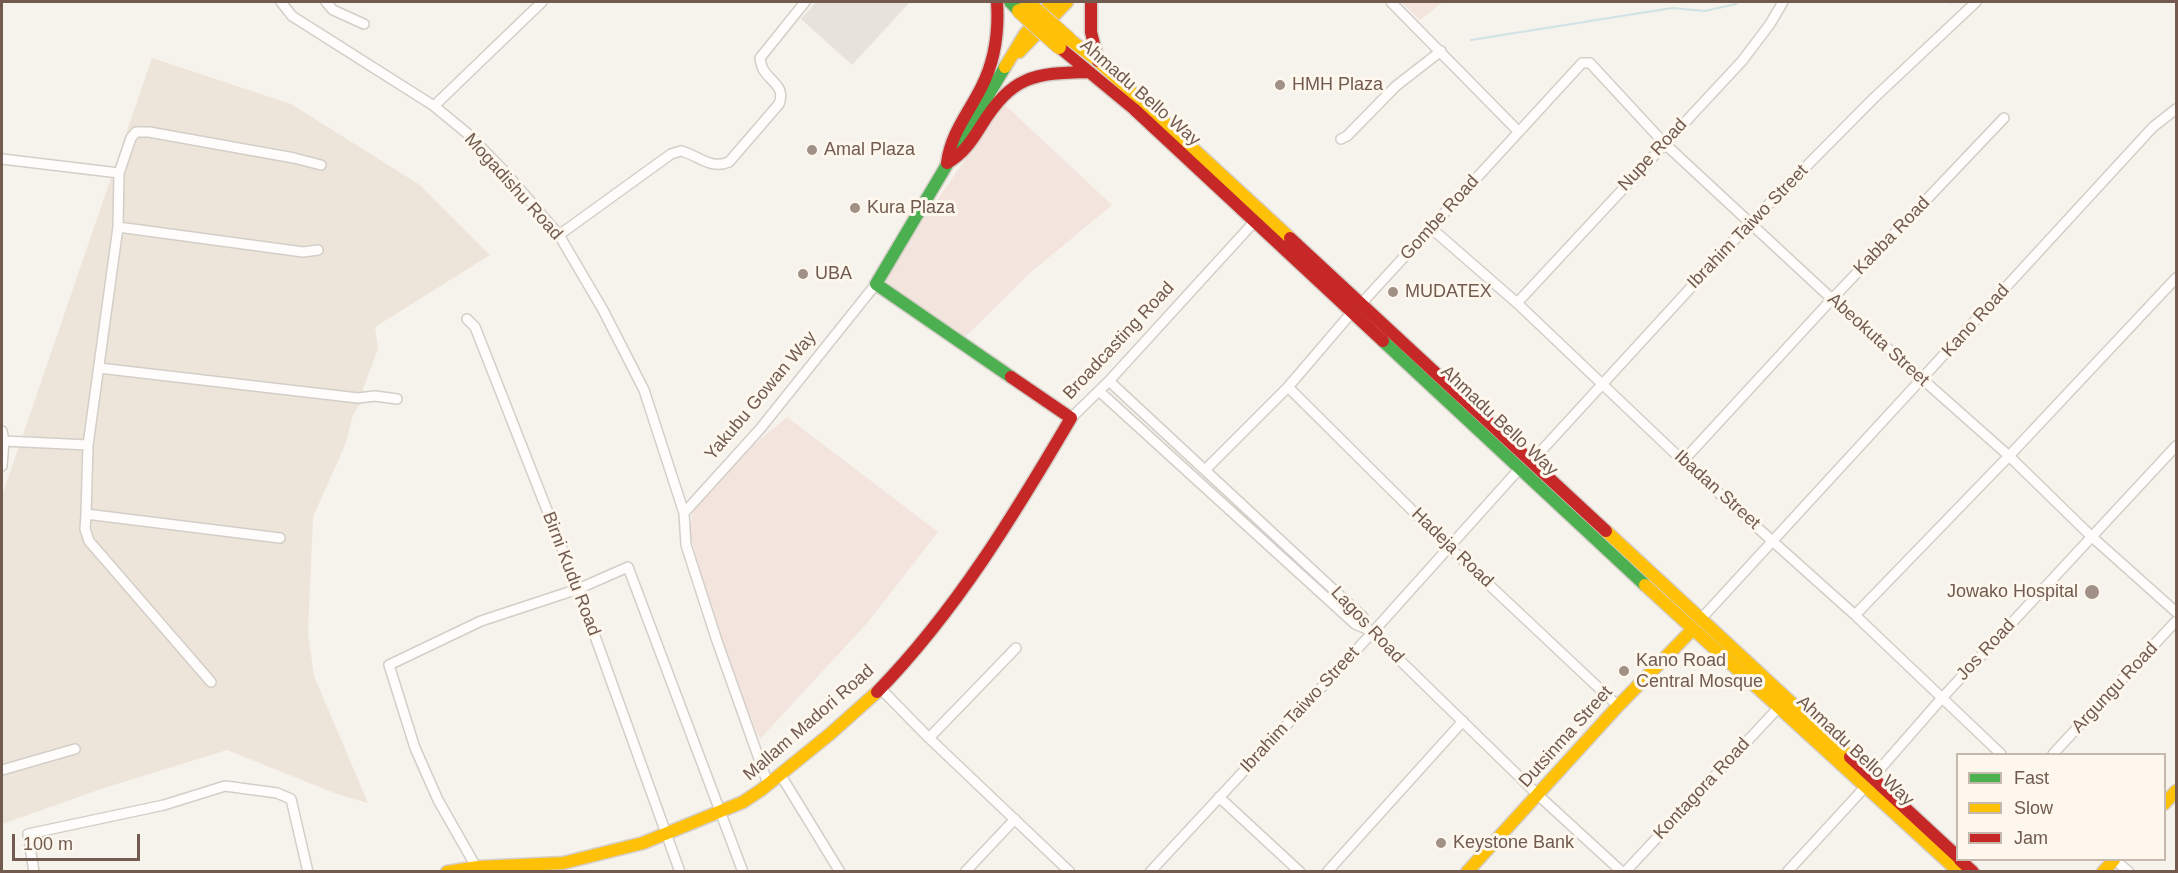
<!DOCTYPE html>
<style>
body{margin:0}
#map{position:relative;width:2178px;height:873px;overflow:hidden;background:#f6f2ec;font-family:Helvetica,sans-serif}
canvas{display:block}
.frame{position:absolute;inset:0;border:3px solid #725b4e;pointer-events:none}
.legend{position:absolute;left:1956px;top:753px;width:210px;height:108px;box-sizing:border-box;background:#fdf7ee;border:2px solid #c5b9ae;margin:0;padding:8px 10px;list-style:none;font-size:18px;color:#725b4e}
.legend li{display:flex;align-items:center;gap:12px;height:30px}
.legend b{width:30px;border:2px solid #c5b9ae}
.scale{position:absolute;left:12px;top:834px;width:128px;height:27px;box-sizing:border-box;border:3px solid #725b4e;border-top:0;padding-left:8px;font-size:18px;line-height:21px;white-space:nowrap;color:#725b4e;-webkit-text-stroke:4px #fdf7ee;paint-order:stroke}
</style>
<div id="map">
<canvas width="2178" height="873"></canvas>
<div class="frame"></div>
<ul class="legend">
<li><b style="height:8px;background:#4caf50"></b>Fast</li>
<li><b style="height:8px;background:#ffc107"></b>Slow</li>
<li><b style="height:8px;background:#c62828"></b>Jam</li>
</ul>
<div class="scale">100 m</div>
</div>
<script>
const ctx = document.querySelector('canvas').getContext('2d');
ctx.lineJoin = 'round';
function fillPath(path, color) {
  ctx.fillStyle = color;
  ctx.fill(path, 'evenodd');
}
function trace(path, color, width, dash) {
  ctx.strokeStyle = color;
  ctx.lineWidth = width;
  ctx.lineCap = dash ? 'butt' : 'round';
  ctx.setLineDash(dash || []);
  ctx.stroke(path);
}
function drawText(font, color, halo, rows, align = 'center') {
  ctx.font = font + ' Helvetica,sans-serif';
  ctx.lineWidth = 6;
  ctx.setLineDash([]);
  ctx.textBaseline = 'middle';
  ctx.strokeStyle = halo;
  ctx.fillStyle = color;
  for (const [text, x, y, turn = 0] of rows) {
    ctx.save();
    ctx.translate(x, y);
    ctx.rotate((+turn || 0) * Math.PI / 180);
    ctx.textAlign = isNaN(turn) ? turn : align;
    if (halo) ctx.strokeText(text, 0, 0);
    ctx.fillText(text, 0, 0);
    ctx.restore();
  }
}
fillPath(new Path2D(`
 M 152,58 L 291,104 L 420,185 L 490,255 L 375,327 L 378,349 L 363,389 L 365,396 L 353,415 L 346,443 L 313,517 L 308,633 L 314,676 L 368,803 L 337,794 L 227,750 L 104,788 L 2,824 L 2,496 Z`), '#eee5da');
fillPath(new Path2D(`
 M 1401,2 L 1443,2 L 1420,20 Z
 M 1004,104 L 1112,205 L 1030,273 L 962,340 L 882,279 Z
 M 787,417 L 938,532 L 868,622 L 760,739 L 719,641 L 689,531 L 695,504 L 739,457 Z`), '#f3e5de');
fillPath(new Path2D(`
 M 816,2 L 910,2 L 852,65 L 801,19 Z`), '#e8e2dd');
trace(new Path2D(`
 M 1951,2 L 1952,3
 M 1471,40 L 1672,8 L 1705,11 L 1736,4 L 1738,2`), '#cfe3e5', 2);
const street = new Path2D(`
 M 281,2 L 292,16 L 434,106 L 468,134 L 505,172 L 559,235 L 603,310 L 644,390 L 684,513
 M 326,2 L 333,10 L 364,24
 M 1391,2 L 1518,131
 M 434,106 L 542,2
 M 1341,139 L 1347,136 L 1396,86 L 1441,51
 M 2,159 L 119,173 L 118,227 L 88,445 L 86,514 L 280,538
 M 119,173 L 131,138 L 136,132 L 149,132 L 294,158 L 321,165
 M 118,227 L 303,252 L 318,250
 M 1431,228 L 1517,303 L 1683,461 L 1855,615 L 2001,754
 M 559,235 L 671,154 L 681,151 C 698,155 710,170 729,162 L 779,104 C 786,86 770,82 763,69 C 762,68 760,59 760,58 L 805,2
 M 1517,303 L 1742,61 L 1770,24 L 1783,2
 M 1360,305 L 1582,63 L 1590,63 L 1664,143 L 1832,299 L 2009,456 L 2091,536 L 2176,612
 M 467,319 L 475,327 L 578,589 L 680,872
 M 99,368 L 358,398 L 375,396 L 397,399
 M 1109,381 L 1363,617 L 1367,629 L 1372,633 L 1538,795 L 1622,872
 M 1288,387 L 1450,548 L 1618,706
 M 1099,391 L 1355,624 L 1367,629
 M 1071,418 L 1109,381 L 1255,221
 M 2,431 L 4,441 L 2,466
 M 4,441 L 88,445
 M 1683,461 L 1832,299 L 2004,118
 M 1531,462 L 1750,223 L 1874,98 L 1976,2
 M 1205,470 L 1288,387 L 1353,311
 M 86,514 L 85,529 L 89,541 L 211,682
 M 1855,615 L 2009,456 L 2176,278
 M 1700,620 L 2153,127 L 2176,109
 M 880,688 L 929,738 L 1070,872
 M 929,738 L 1016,648
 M 2053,754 L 2176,621
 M 2,770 L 75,749
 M 780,774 L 840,872
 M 1872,778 L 1942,698 L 2176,446
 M 768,784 L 717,641 L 686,545 L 684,513 L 760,429 L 876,284
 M 1219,797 L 1300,872
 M 2115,860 L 2129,872
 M 34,872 L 28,834 L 164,805 L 225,786 L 277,793 L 291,799 L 308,872
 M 479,872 L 438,800 L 415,748 L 389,665 L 481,621 L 578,589 L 628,567 L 743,872
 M 965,872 L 1015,819
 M 1150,872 L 1372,633 L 1521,467
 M 1327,872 L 1463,721
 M 1625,872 L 1780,706
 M 1787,872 L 1866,786`);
const fast = new Path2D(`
 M 1010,2 L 1019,11
 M 1005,67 L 876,284 L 1011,377
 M 1383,341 L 1645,585`);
const slow = new Path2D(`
 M 1069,39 L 1098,61 L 1290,238
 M 1019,52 L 1067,2
 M 1005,67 L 1025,34 L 1052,2
 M 1606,531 L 1850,757
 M 1645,585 L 1959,872
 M 2164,804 L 2176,791
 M 447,872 L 478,867 L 563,863 L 643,843 L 743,802 L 761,790 L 830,734 L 877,692
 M 1467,872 L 1618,706 L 1693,629
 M 2103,872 L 2114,860`);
const jam = new Path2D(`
 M 1091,2 L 1091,32 L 1098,61
 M 1059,47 L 1134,109 L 1383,341
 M 947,163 C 963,154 971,142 981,126 C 1012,76 1033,73 1089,72
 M 947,163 C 951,133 968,114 981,88 C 995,61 999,32 997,2
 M 1290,238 L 1606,531
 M 877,692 C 956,611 1014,515 1071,418 L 1011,377
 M 1850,757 L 1958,857
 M 1960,860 L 1973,872`);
trace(street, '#d3cec7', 12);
trace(fast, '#d4cec7', 15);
trace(slow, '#d4cec7', 15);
trace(jam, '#d4cec7', 15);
trace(street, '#fefdfc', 9);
trace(fast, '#4caf50', 12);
trace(slow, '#ffc107', 12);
trace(jam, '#c62828', 12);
const slowBridge = new Path2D(`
 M 1027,2 L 1069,39
 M 1019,11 L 1059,47`);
trace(slowBridge, '#d5cdc7', 16, []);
trace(slowBridge, '#ffc107', 14);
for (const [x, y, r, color] of [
 [1280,85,6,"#a09085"],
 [812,150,6,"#a09085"],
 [855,208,6,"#a09085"],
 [803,274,6,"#a09085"],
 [1393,292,6,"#a09085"],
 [2092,592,8,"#a09085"],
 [1624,671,6,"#a09085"],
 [1441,843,6,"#a09085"]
]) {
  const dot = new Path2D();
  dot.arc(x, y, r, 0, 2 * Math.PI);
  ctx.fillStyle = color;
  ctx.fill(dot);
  trace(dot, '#fdf7ee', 2);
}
drawText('18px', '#725b4e', '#fdf7ee', [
 ["HMH Plaza",1292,85],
 ["Amal Plaza",824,150],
 ["Kura Plaza",867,208],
 ["UBA",815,274],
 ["MUDATEX",1405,292],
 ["Jowako Hospital",2078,592,"right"],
 ["Kano Road",1636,661],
 ["Central Mosque",1636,682],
 ["Keystone Bank",1453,843]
], 'left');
drawText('18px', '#725b4e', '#fdf7ee', [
 ["Ahmadu Bello Way",1140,93,41],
 ["Nupe Road",1653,155,-47],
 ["Mogadishu Road",513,187,48],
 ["Gombe Road",1440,218,-48],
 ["Ibrahim Taiwo Street",1748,227,-46],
 ["Kabba Road",1892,236,-46],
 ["Kano Road",1976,321,-48],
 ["Abeokuta Street",1878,340,42],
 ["Broadcasting Road",1119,341,-47],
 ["Yakubu Gowan Way",761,396,-50],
 ["Ahmadu Bello Way",1499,421,43],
 ["Ibadan Street",1717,490,42],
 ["Hadeja Road",1452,548,44],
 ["Birni Kudu Road",571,574,69],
 ["Lagos Road",1367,625,47],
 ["Jos Road",1986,650,-47],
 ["Argungu Road",2115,688,-47],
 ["Ibrahim Taiwo Street",1300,710,-47],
 ["Mallam Madori Road",809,723,-41],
 ["Dutsinma Street",1566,737,-48],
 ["Ahmadu Bello Way",1855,751,43],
 ["Kontagora Road",1702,789,-47]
]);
</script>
